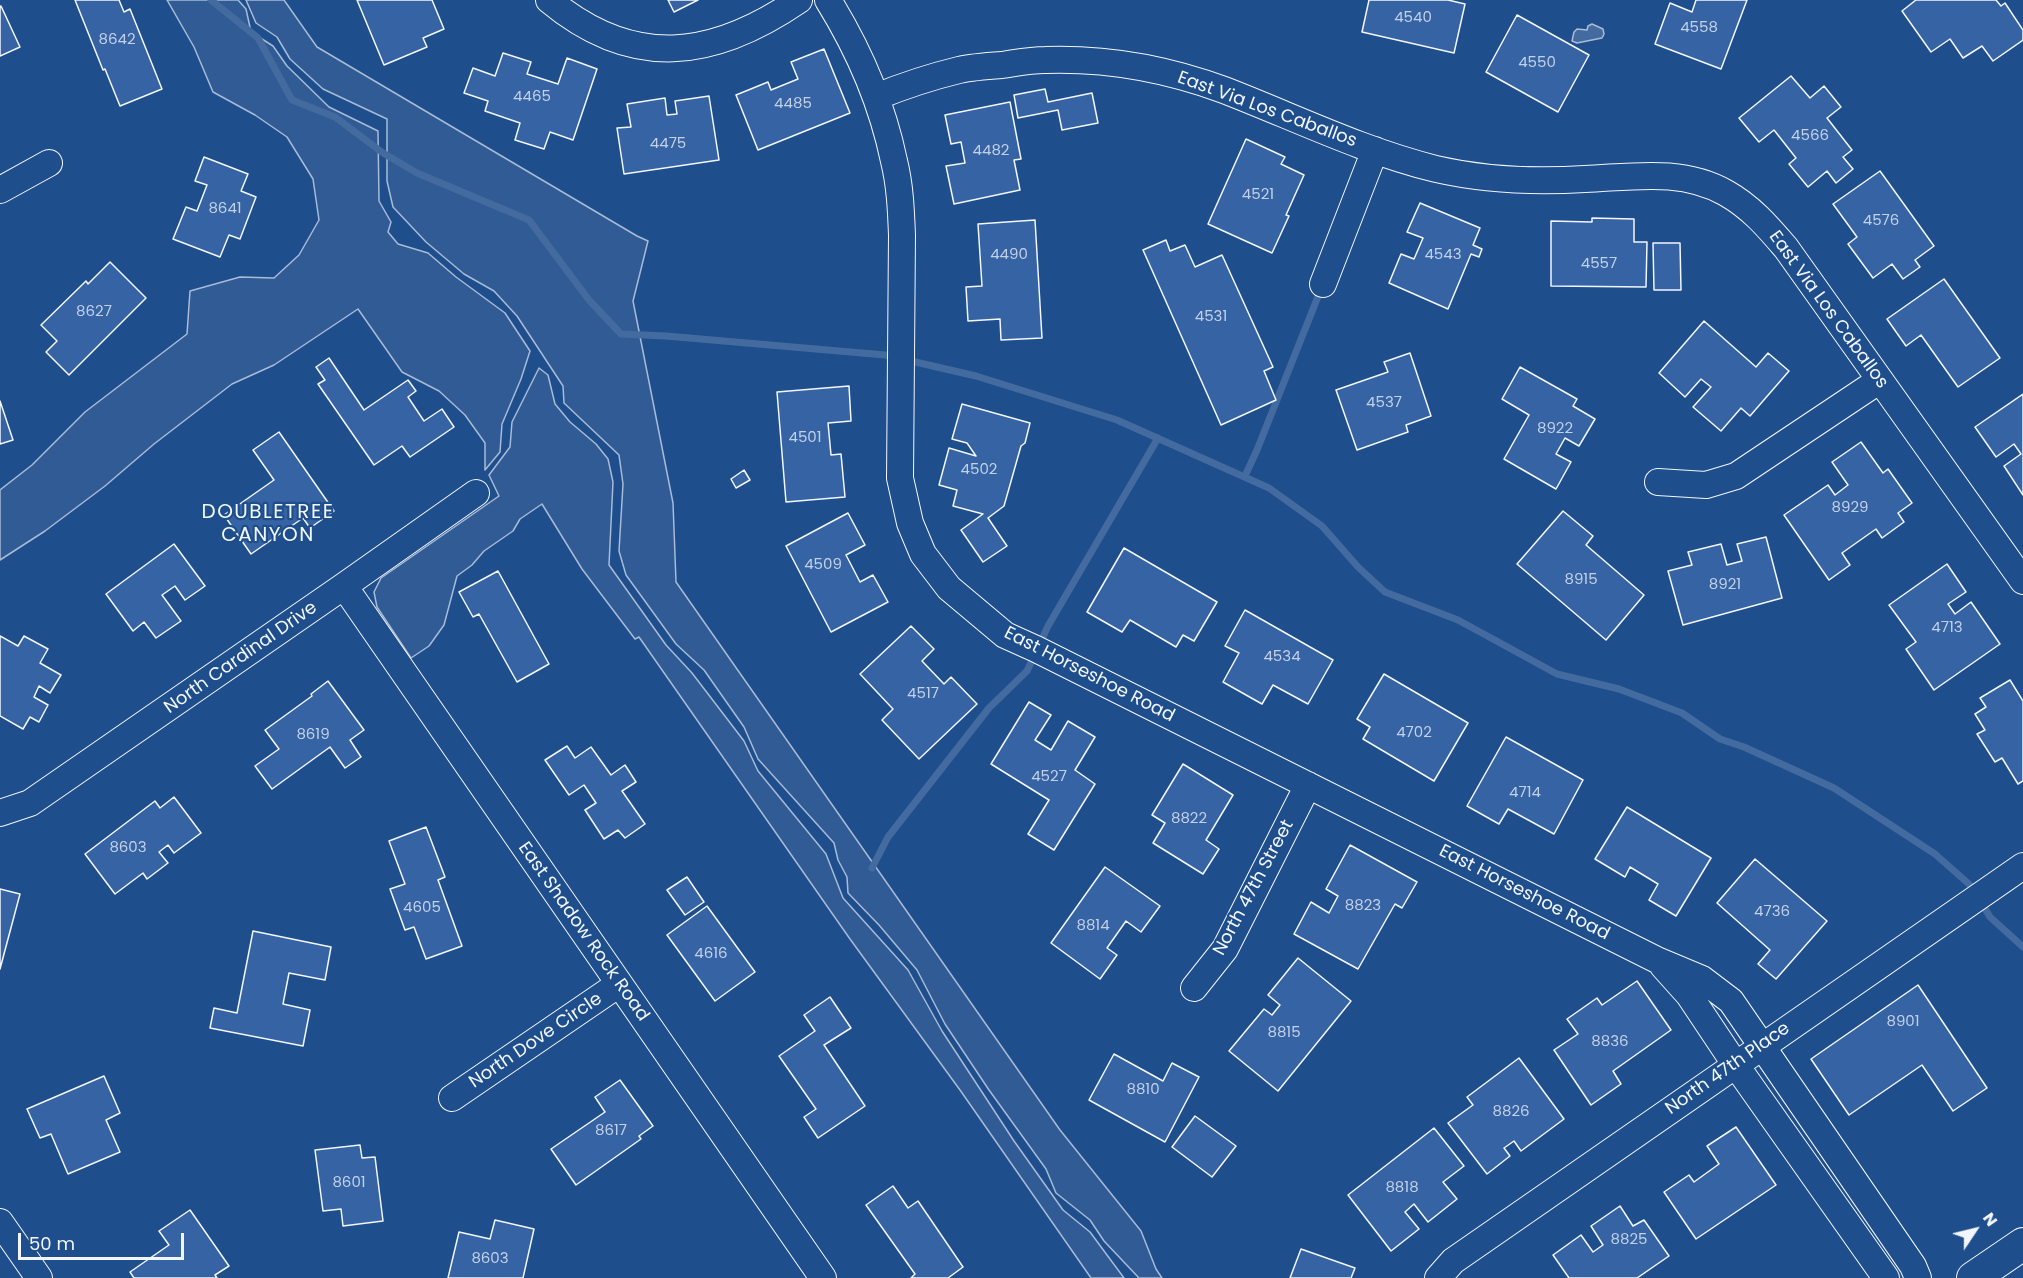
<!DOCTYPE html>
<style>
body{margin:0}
#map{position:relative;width:2023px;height:1278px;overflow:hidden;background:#1f4e8c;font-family:Poppins,sans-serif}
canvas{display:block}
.north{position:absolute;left:1945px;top:1200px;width:60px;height:60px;-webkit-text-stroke:4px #1f4e8c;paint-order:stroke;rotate:55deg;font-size:16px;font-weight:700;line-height:24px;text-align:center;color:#f2f6ff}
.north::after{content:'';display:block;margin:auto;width:21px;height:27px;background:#f2f6ff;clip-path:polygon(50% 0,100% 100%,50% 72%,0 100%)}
.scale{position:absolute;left:18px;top:1233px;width:166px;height:27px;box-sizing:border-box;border:3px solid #f2f6ff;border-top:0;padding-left:8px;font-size:18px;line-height:21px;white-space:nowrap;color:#f2f6ff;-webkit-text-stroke:4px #1f4e8c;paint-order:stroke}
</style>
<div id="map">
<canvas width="2023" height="1278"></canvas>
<div class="north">N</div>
<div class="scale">50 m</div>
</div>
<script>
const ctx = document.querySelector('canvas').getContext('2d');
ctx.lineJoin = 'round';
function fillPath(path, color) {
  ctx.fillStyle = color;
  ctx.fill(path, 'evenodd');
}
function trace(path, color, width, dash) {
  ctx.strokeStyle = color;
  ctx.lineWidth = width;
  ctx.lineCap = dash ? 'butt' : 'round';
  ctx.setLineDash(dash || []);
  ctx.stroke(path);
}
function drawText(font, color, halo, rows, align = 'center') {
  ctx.font = font + ' Poppins,sans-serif';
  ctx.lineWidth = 4.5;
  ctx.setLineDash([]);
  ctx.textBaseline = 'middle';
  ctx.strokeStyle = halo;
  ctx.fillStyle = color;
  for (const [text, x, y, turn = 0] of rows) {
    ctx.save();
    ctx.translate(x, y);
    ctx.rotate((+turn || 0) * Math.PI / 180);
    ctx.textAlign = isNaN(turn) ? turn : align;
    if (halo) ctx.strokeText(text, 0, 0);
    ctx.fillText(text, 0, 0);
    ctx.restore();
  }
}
const built = new Path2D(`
 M 167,0 L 238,0 L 246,9 L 251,32 L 273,46 L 287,66 L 329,107 L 378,131 L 379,201 L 391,222 L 388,232 L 398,244 L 428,253 L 456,277 L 505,313 L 530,351 L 521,379 L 502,424 L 500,452 L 485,470 L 485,443 L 465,415 L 439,391 L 402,372 L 358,309 L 274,365 L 232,384 L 154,444 L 105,486 L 45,531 L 0,560 L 0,490 L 32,465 L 85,412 L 187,334 L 190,291 L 240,277 L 274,278 L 299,255 L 319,220 L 313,179 L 287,137 L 255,115 L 213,92 L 194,47 Z
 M 246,0 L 284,0 L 317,47 L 637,236 L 648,241 L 633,301 L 673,503 L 676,582 L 1060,1130 L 1141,1231 L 1156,1269 L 1162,1278 L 1139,1278 L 1104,1241 L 1090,1220 L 1056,1193 L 1046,1169 L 989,1090 L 945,1024 L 917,970 L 879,925 L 848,893 L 847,877 L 838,860 L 834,843 L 758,759 L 744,727 L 704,670 L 676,644 L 626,575 L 619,551 L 623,484 L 619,455 L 564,403 L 563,386 L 517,316 L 494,291 L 464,274 L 426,242 L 393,207 L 387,181 L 387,119 L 323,89 L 290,59 L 277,37 L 256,23 Z
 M 539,368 L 548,375 L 555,404 L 570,422 L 596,444 L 608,459 L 613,482 L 609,565 L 666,645 L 692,673 L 744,741 L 758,771 L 826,854 L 843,898 L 908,970 L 942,1031 L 1014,1141 L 1063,1210 L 1090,1232 L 1124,1278 L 1091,1278 L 960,1090 L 850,939 L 639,637 L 635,639 L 582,569 L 542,504 L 520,519 L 513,531 L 484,551 L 472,565 L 457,576 L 444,625 L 429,646 L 411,658 L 377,607 L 374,592 L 381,578 L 499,496 L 489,475 L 510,447 L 512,422 Z`);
fillPath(built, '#305b95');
trace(built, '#a8bbd7', 1.5);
const water = new Path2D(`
 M 1592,24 L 1603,29 L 1604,34 L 1602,38 L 1577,43 L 1572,41 L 1574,32 L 1577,29 L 1587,30 L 1588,26 Z`);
fillPath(water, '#446ba0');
trace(water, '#a8bbd7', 1.5);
trace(new Path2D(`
 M 211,0 L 258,38 L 292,100 L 335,117 L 383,153 L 417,173 L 529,220 L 589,300 L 621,334 L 666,336 L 885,355 L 976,376 L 1117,420 L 1269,488 L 1322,526 L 1358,567 L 1385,592 L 1458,620 L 1557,674 L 1619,689 L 1682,713 L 1720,739 L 1744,747 L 1834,788 L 1935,854 L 1970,885 L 1975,893
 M 1245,476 L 1257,450 L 1321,289
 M 872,868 L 888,837 L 989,708 L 1027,671 L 1048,626 L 1158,438
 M 1981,902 L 1990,917 L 2023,947`), '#446ba0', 7);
const building = new Path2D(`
 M 75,0 L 119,0 L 124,12 L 130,9 L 162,89 L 120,106 L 105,69 L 103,70 Z
 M 357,0 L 432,0 L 444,29 L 423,38 L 427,47 L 384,65 Z
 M 668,0 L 698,0 L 674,12 Z
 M 1369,0 L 1448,0 L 1465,4 L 1454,53 L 1362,32 Z
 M 1696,0 L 1747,0 L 1721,69 L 1655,44 L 1670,3 L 1692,12 Z
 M 1916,0 L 1996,0 L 2001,6 L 2005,3 L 2023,30 L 2023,40 L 1993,61 L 1982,46 L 1963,58 L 1950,39 L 1931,52 L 1902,11 Z
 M 0,6 L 1,6 L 20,47 L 0,56 Z
 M 1517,15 L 1589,55 L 1558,112 L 1486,72 Z
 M 824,49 L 850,113 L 758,150 L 736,95 L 768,82 L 771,90 L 798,79 L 791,62 Z
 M 503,53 L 531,62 L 527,74 L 558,84 L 567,58 L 597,69 L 573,140 L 550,132 L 544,149 L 515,140 L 520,123 L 485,111 L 488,101 L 464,93 L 473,68 L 495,76 Z
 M 1791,76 L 1810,98 L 1824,86 L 1841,107 L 1827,118 L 1852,150 L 1843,157 L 1853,169 L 1836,183 L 1827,171 L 1808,187 L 1789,164 L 1796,158 L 1774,130 L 1759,142 L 1739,118 Z
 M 1045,89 L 1048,102 L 1092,93 L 1098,123 L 1062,130 L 1058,110 L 1018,118 L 1014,95 Z
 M 709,96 L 719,160 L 624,174 L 617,128 L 631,127 L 627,104 L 665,98 L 667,115 L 677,114 L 675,101 Z
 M 1010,102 L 1021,159 L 1014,160 L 1020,190 L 954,204 L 946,166 L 965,163 L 961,142 L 951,144 L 945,115 Z
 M 1246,139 L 1285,157 L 1281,164 L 1304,175 L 1286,215 L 1289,216 L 1272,253 L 1208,224 Z
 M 204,157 L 248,174 L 241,191 L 256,197 L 240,239 L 229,235 L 220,257 L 173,239 L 186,207 L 197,211 L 207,185 L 195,181 Z
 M 1880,171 L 1934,246 L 1915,260 L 1920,267 L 1903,279 L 1892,264 L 1873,278 L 1848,244 L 1857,237 L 1833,204 Z
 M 1420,203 L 1480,228 L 1473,245 L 1482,249 L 1479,257 L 1471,254 L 1448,309 L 1389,283 L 1401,254 L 1414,259 L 1423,238 L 1407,232 Z
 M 1592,218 L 1634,219 L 1634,242 L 1647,242 L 1646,287 L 1551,286 L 1551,221 L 1592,222 Z
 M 1035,220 L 1042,338 L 1001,340 L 1000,319 L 968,321 L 966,287 L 982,286 L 978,224 Z
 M 1166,240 L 1170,251 L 1185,245 L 1195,267 L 1222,255 L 1273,367 L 1264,371 L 1276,400 L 1221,425 L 1143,250 Z
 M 1653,243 L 1680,243 L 1681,290 L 1654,290 Z
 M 110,262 L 146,298 L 69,375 L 46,352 L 57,341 L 41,325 L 86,281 L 88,284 Z
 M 1944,279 L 2000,358 L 1958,387 L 1921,335 L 1906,346 L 1887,319 Z
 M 1704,321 L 1756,367 L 1768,353 L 1789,371 L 1750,416 L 1741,408 L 1721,431 L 1693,407 L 1711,387 L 1701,379 L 1685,397 L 1659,373 Z
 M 1410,353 L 1431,416 L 1406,425 L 1408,432 L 1357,450 L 1336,390 L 1388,372 L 1384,362 Z
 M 329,358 L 364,410 L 408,380 L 416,391 L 408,397 L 424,421 L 442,409 L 454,427 L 410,457 L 402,446 L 374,465 L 318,384 L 325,380 L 316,367 Z
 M 1520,367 L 1577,399 L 1573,406 L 1595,419 L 1579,446 L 1565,438 L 1556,454 L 1571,462 L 1556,489 L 1504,459 L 1529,415 L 1502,399 Z
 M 849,386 L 851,421 L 828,423 L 831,455 L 841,454 L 845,497 L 786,502 L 777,392 Z
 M 2023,394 L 2023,495 L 2004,466 L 2021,454 L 2014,444 L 1996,457 L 1975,427 Z
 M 0,401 L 13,440 L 0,444 Z
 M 962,404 L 1030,423 L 1025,443 L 1021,446 L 1004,506 L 988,518 L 1007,546 L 983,562 L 961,530 L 983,514 L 953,506 L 957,490 L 939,485 L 949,448 L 976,456 L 967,443 L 952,439 Z
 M 279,432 L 334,511 L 310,528 L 303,518 L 251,554 L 224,515 L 274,480 L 253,450 Z
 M 1861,442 L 1883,473 L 1888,469 L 1912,503 L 1898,513 L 1904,522 L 1882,538 L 1876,529 L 1842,553 L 1850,565 L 1829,580 L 1784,515 L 1828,485 L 1835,495 L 1848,485 L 1832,462 Z
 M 744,470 L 750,480 L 736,488 L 731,479 Z
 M 1563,511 L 1593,536 L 1586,545 L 1644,595 L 1606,640 L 1517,564 Z
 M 848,513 L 865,545 L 846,555 L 860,582 L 873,575 L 888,602 L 831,632 L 786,546 Z
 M 1766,537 L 1782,598 L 1683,625 L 1668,571 L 1692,565 L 1688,552 L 1721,544 L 1727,565 L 1742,561 L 1737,544 Z
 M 174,544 L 205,586 L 185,600 L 175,586 L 162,595 L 181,621 L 156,638 L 144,622 L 133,631 L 106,594 Z
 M 1124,548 L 1217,602 L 1194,641 L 1183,635 L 1176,647 L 1130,620 L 1122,632 L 1087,612 Z
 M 1947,564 L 1966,592 L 1948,604 L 1955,614 L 1971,602 L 2000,644 L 1934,690 L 1906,649 L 1916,642 L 1889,605 Z
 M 498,571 L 549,664 L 517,682 L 479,614 L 473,617 L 459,592 Z
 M 1245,610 L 1333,660 L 1308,704 L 1273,685 L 1262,704 L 1223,682 L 1239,653 L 1225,646 Z
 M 911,626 L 934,649 L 922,661 L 944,684 L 951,677 L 977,704 L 919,759 L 882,720 L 893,709 L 860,674 Z
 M 0,636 L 18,646 L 24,636 L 48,649 L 40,663 L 61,675 L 50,693 L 39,686 L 34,697 L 48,705 L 39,722 L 30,717 L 23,729 L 0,716 Z
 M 1384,674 L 1468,723 L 1434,781 L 1363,739 L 1370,727 L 1357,719 Z
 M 2010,680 L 2023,701 L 2023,781 L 2018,784 L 2002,758 L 1995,762 L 1977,734 L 1985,730 L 1975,714 L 1986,707 L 1980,698 Z
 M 328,681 L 364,730 L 350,740 L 361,757 L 345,768 L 330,747 L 272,789 L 255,766 L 279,749 L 265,730 L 312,696 L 311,694 Z
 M 1029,702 L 1051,715 L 1035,740 L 1051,750 L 1068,721 L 1095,737 L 1075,770 L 1095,784 L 1054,850 L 1028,834 L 1049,800 L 991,764 Z
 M 1506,737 L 1583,780 L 1554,834 L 1508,809 L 1499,824 L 1467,806 Z
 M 567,746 L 575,758 L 591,747 L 611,775 L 625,765 L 636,782 L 622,791 L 645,824 L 625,838 L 618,830 L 604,839 L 585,810 L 596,803 L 584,785 L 569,795 L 545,760 Z
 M 1183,764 L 1233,795 L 1206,840 L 1219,849 L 1203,874 L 1153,843 L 1165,823 L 1152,815 Z
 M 174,797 L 201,833 L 174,853 L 168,845 L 159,852 L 168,863 L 147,879 L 143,873 L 115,894 L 85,854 L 155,801 L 160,808 Z
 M 1627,807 L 1711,858 L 1676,916 L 1649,900 L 1658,884 L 1630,867 L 1625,877 L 1595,859 Z
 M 426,827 L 445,877 L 438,880 L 462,946 L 426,959 L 414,927 L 405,930 L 390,889 L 405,884 L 389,841 Z
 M 1350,845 L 1417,882 L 1402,908 L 1395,904 L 1358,969 L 1294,934 L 1311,902 L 1329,913 L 1338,896 L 1326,889 Z
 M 1755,859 L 1827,921 L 1776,979 L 1758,964 L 1770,950 L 1717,903 Z
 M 1105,867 L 1160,906 L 1141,932 L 1126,921 L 1107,948 L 1117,955 L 1100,979 L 1051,943 Z
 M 687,877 L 704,902 L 685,915 L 667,890 Z
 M 0,889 L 20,894 L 0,969 Z
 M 707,906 L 755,972 L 715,1001 L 667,935 Z
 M 253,931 L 331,947 L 325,980 L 289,973 L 283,1004 L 310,1010 L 303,1046 L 210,1028 L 214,1008 L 237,1013 Z
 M 1298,958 L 1351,1001 L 1278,1091 L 1229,1051 L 1264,1009 L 1272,1015 L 1280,1005 L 1268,995 Z
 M 1637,981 L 1671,1030 L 1613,1071 L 1621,1084 L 1591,1105 L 1554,1050 L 1578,1034 L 1567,1019 L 1597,998 L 1602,1005 Z
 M 1918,985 L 1987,1088 L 1953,1111 L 1922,1065 L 1849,1115 L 1811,1059 Z
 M 830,997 L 851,1028 L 824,1045 L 865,1106 L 818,1138 L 804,1117 L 816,1109 L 779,1056 L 815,1031 L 804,1015 Z
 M 1114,1054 L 1163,1081 L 1172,1063 L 1199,1077 L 1165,1142 L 1089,1100 Z
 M 1519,1058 L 1564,1119 L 1521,1151 L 1514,1141 L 1504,1148 L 1510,1156 L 1487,1174 L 1448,1123 L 1473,1105 L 1467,1097 Z
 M 104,1076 L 120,1113 L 106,1120 L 120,1152 L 68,1174 L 51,1134 L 40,1138 L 27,1109 Z
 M 620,1080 L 653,1126 L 639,1136 L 641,1139 L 576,1185 L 551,1149 L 605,1112 L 595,1097 Z
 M 1195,1116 L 1236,1146 L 1212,1177 L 1172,1147 Z
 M 1736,1127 L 1776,1185 L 1696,1239 L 1664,1192 L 1689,1175 L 1694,1182 L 1719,1164 L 1707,1146 Z
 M 1434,1128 L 1464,1166 L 1443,1182 L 1457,1199 L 1428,1222 L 1414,1204 L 1405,1212 L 1419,1229 L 1391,1251 L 1348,1195 Z
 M 360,1145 L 362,1158 L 375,1157 L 383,1221 L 343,1226 L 341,1209 L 323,1211 L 315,1150 Z
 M 893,1186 L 908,1208 L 918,1201 L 963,1267 L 948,1278 L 911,1278 L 915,1274 L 866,1205 Z
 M 1620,1206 L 1633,1226 L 1644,1220 L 1669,1256 L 1637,1278 L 1569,1278 L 1553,1255 L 1581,1235 L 1593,1252 L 1603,1245 L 1591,1226 Z
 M 190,1210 L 229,1266 L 215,1275 L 217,1278 L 134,1278 L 130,1272 L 169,1245 L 159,1231 Z
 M 495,1220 L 534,1229 L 523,1278 L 448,1278 L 459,1232 L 490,1239 Z
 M 1301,1249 L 1355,1268 L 1351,1278 L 1290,1278 Z`);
fillPath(building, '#3563a3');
trace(building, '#f2f6ff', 1.5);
const minor = new Path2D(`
 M 549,0 C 633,70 713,59 799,0
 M 828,0 C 859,50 882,103 894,161 C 900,185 901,210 902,235 L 900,478 L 910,523 L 923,554 L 949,588 L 1005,635 L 1036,649 L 1659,961 L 1702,979 L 1731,1001 L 1913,1266 L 1918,1278
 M 876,97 C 903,86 930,77 959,70 C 972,67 987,66 1002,65 C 1016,63 1030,60 1045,60 C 1105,58 1167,69 1224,90 C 1294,117 1363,151 1436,169 C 1484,180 1536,182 1585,179 C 1633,177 1682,168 1726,193 C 1751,207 1768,227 1786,248 L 2023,581
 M 0,190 L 49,163
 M 1323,284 L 1375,150
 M 1658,482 L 1706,485 L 1736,476 L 1880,380
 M 344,586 L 823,1278
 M 0,813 L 30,803 L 344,586 L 476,493
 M 1663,966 L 1689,995 L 1735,1064 L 1886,1278
 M 1194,988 L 1225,949 L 1308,785
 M 452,1098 L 619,984
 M 0,1222 L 39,1278
 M 1438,1278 L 1453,1261 L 2023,866`);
const major = new Path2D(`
 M 1973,1278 L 2023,1244`);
trace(minor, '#f2f6ff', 28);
trace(major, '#f2f6ff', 34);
trace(minor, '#1f4e8c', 26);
trace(major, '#1f4e8c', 32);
drawText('15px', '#c3d1e8', null, [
 ["4540",1413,18],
 ["4558",1699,28],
 ["8642",117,40],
 ["4550",1537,63],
 ["4465",532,97],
 ["4485",793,104],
 ["4566",1810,136],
 ["4475",668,144],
 ["4482",991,151],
 ["4521",1258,195],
 ["8641",225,209],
 ["4576",1881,221],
 ["4490",1009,255],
 ["4543",1443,255],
 ["4557",1599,264],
 ["8627",94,312],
 ["4531",1211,317],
 ["4537",1384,403],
 ["8922",1555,429],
 ["4501",805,438],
 ["4502",979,470],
 ["8929",1850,508],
 ["4509",823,565],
 ["8915",1581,580],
 ["8921",1725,585],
 ["4713",1947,628],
 ["4534",1282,657],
 ["4517",923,694],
 ["4702",1414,733],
 ["8619",313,735],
 ["4527",1049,777],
 ["4714",1525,793],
 ["8822",1189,819],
 ["8603",128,848],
 ["8823",1363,906],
 ["4605",422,908],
 ["4736",1772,912],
 ["8814",1093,926],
 ["4616",711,954],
 ["8901",1903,1022],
 ["8815",1284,1033],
 ["8836",1610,1042],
 ["8810",1143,1090],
 ["8826",1511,1112],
 ["8617",611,1131],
 ["8601",349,1183],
 ["8818",1402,1188],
 ["8825",1629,1240],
 ["8603",490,1259]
]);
drawText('18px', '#f2f6ff', '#1f4e8c', [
 ["East Via Los Caballos",1267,110,20],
 ["East Via Los Caballos",1828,310,54],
 ["North Cardinal Drive",241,658,-35],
 ["East Horseshoe Road",1089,675,27],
 ["North 47th Street",1254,888,-62],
 ["East Horseshoe Road",1524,893,27],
 ["East Shadow Rock Road",583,932,55],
 ["North Dove Circle",536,1041,-34],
 ["North 47th Place",1728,1069,-35]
]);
ctx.letterSpacing = '1.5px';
drawText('20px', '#f2f6ff', '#1f4e8c', [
 ["DOUBLETREE",268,513],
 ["CANYON",268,536]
]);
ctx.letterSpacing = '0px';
</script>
